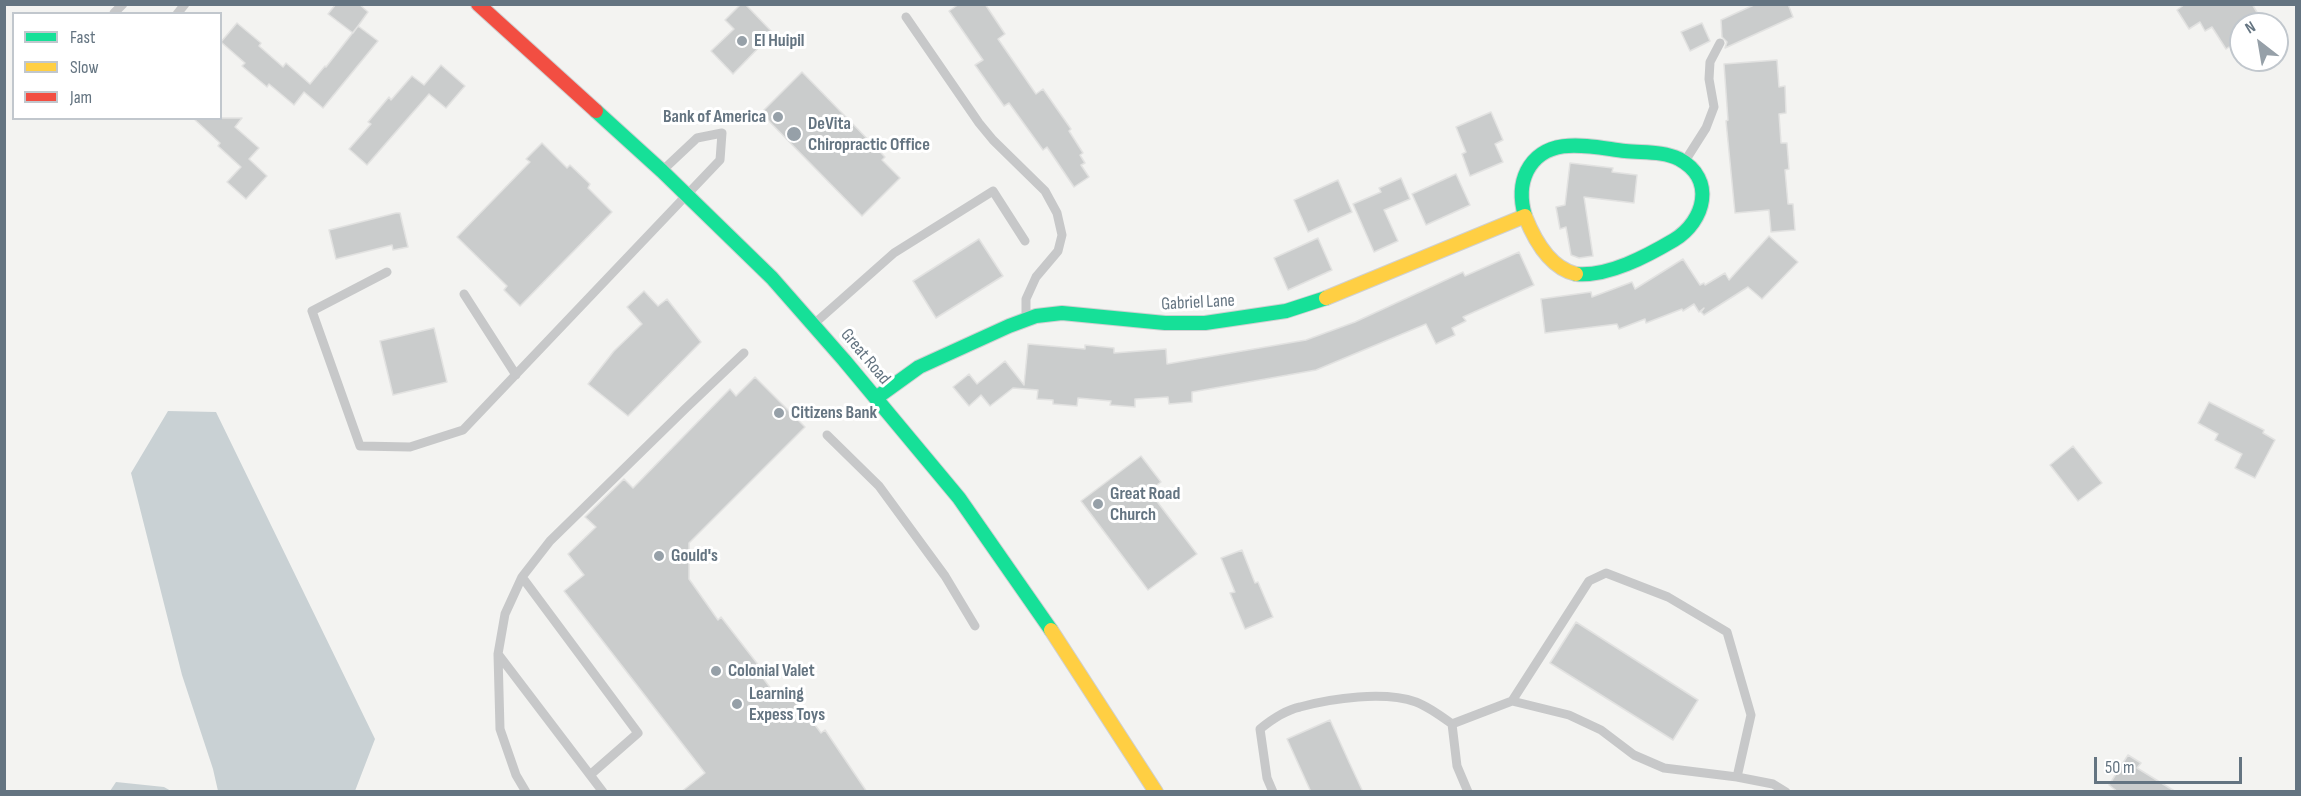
<!DOCTYPE html>
<style>
body{margin:0}
#map{position:relative;width:2301px;height:796px;overflow:hidden;background:#f3f3f1;font-family:"Sofia Sans Condensed",sans-serif}
canvas{display:block}
.frame{position:absolute;inset:0;border:6px solid #647481;pointer-events:none}
.legend{position:absolute;left:12px;top:12px;width:210px;height:108px;box-sizing:border-box;background:#fff;border:2px solid #c1c7cd;margin:0;padding:8px 10px;list-style:none;font-size:18px;color:#647481}
.legend li{display:flex;align-items:center;gap:12px;height:30px}
.legend b{width:30px;border:2px solid #c1c7cd}
.north{position:absolute;left:2229px;top:12px;width:60px;height:60px;box-sizing:border-box;background:#fff;border:2px solid #c1c7cd;border-radius:50%;rotate:329deg;font-size:16px;font-weight:700;line-height:24px;text-align:center;color:#647481}
.north::after{content:'';display:block;margin:auto;width:21px;height:27px;background:#96a0a8;clip-path:polygon(50% 0,100% 100%,50% 72%,0 100%)}
.scale{position:absolute;left:2094px;top:757px;width:148px;height:27px;box-sizing:border-box;border:3px solid #647481;border-top:0;padding-left:8px;font-size:18px;line-height:21px;white-space:nowrap;color:#647481;-webkit-text-stroke:4px #fff;paint-order:stroke}
</style>
<div id="map">
<canvas width="2301" height="796"></canvas>
<div class="frame"></div>
<ul class="legend">
<li><b style="height:8px;background:#16e098"></b>Fast</li>
<li><b style="height:8px;background:#ffcf43"></b>Slow</li>
<li><b style="height:8px;background:#f24e42"></b>Jam</li>
</ul>
<div class="north">N</div>
<div class="scale">50 m</div>
</div>
<script>
const ctx = document.querySelector('canvas').getContext('2d');
ctx.lineJoin = 'round';
function fillPath(path, color) {
  ctx.fillStyle = color;
  ctx.fill(path, 'evenodd');
}
function trace(path, color, width, dash) {
  ctx.strokeStyle = color;
  ctx.lineWidth = width;
  ctx.lineCap = dash ? 'butt' : 'round';
  ctx.setLineDash(dash || []);
  ctx.stroke(path);
}
function drawText(font, color, halo, rows, align = 'center') {
  ctx.font = font + ' "Sofia Sans Condensed",sans-serif';
  ctx.lineWidth = 6;
  ctx.setLineDash([]);
  ctx.textBaseline = 'middle';
  ctx.strokeStyle = halo;
  ctx.fillStyle = color;
  for (const [text, x, y, turn = 0] of rows) {
    ctx.save();
    ctx.translate(x, y);
    ctx.rotate((+turn || 0) * Math.PI / 180);
    ctx.textAlign = isNaN(turn) ? turn : align;
    if (halo) ctx.strokeText(text, 0, 0);
    ctx.fillText(text, 0, 0);
    ctx.restore();
  }
}
fillPath(new Path2D(`
 M 168,411 L 216,412 L 375,739 L 355,791 L 218,791 L 213,769 L 182,675 L 131,473 Z
 M 116,782 L 164,787 L 171,791 L 110,791 Z`), '#c9d1d4');
const building = new Path2D(`
 M 336,4 L 359,4 L 368,12 L 353,33 L 328,14 Z
 M 741,4 L 745,4 L 773,33 L 733,74 L 711,51 L 734,29 L 725,20 Z
 M 959,4 L 985,4 L 1005,34 L 998,39 L 1036,94 L 1043,89 L 1071,129 L 1069,131 L 1083,153 L 1080,155 L 1085,163 L 1081,165 L 1089,177 L 1074,187 L 1047,147 L 1043,150 L 1009,103 L 1004,106 L 975,65 L 983,60 L 949,11 Z
 M 1756,4 L 1788,4 L 1793,17 L 1725,48 L 1727,42 L 1722,37 L 1721,20 Z
 M 2185,4 L 2252,4 L 2264,24 L 2241,24 L 2241,39 L 2226,49 L 2212,27 L 2205,31 L 2200,22 L 2189,29 L 2177,10 Z
 M 237,23 L 261,43 L 259,46 L 283,67 L 286,63 L 310,84 L 325,66 L 326,67 L 358,26 L 378,41 L 323,108 L 304,92 L 294,105 L 269,84 L 267,87 L 242,66 L 245,63 L 221,42 Z
 M 1702,23 L 1710,41 L 1690,51 L 1681,32 Z
 M 1777,60 L 1779,87 L 1785,86 L 1786,113 L 1779,114 L 1781,143 L 1787,143 L 1789,169 L 1785,170 L 1788,204 L 1793,204 L 1795,230 L 1771,232 L 1769,210 L 1735,213 L 1726,121 L 1728,120 L 1724,64 Z
 M 441,65 L 465,86 L 446,108 L 429,94 L 367,165 L 349,149 L 371,124 L 368,122 L 389,97 L 391,100 L 412,76 L 424,85 Z
 M 802,72 L 885,157 L 882,160 L 900,178 L 862,216 L 761,113 Z
 M 1491,112 L 1503,140 L 1495,144 L 1503,162 L 1470,176 L 1462,154 L 1466,152 L 1456,127 Z
 M 193,118 L 242,118 L 235,127 L 259,148 L 249,159 L 267,176 L 246,199 L 227,182 L 241,167 L 218,146 L 220,143 Z
 M 542,143 L 567,168 L 570,165 L 590,184 L 588,188 L 612,212 L 520,306 L 504,290 L 507,286 L 457,237 L 530,162 L 526,159 Z
 M 1570,163 L 1613,168 L 1612,172 L 1637,175 L 1634,203 L 1584,197 L 1593,256 L 1579,258 L 1571,255 L 1566,227 L 1560,229 L 1556,207 L 1565,205 Z
 M 1456,174 L 1470,205 L 1426,225 L 1412,194 Z
 M 1401,178 L 1410,199 L 1384,210 L 1398,241 L 1374,252 L 1353,204 L 1381,192 L 1379,188 Z
 M 1338,180 L 1352,212 L 1308,232 L 1294,200 Z
 M 396,213 L 400,213 L 408,247 L 393,250 L 392,245 L 336,259 L 329,230 Z
 M 1769,236 L 1798,262 L 1762,299 L 1748,287 L 1704,315 L 1701,312 L 1704,308 L 1699,312 L 1694,304 L 1683,311 L 1682,309 L 1646,323 L 1645,319 L 1619,329 L 1617,324 L 1545,333 L 1541,299 L 1591,292 L 1592,297 L 1632,282 L 1635,289 L 1683,259 L 1700,285 L 1704,283 L 1705,285 L 1725,273 L 1729,280 Z
 M 1318,238 L 1332,270 L 1288,290 L 1274,258 Z
 M 979,239 L 1003,276 L 936,318 L 913,281 Z
 M 1519,252 L 1534,285 L 1463,317 L 1466,321 L 1452,328 L 1455,335 L 1436,344 L 1426,324 L 1316,370 L 1192,392 L 1192,402 L 1169,404 L 1168,397 L 1135,399 L 1135,407 L 1110,405 L 1111,401 L 1078,398 L 1077,406 L 1053,404 L 1053,400 L 1037,399 L 1038,390 L 1013,388 L 990,406 L 981,395 L 969,406 L 953,387 L 969,374 L 977,384 L 1005,361 L 1024,385 L 1028,344 L 1085,349 L 1085,345 L 1114,348 L 1114,353 L 1166,349 L 1167,364 L 1306,340 L 1355,322 L 1463,272 L 1465,276 Z
 M 644,291 L 658,306 L 667,299 L 701,342 L 628,416 L 588,384 L 614,351 L 642,324 L 627,307 Z
 M 434,328 L 447,382 L 393,395 L 380,341 Z
 M 755,377 L 805,427 L 689,543 L 689,579 L 718,620 L 721,617 L 763,671 L 760,674 L 780,701 L 791,693 L 821,733 L 825,730 L 867,792 L 681,792 L 705,773 L 564,591 L 584,575 L 568,554 L 596,527 L 585,517 L 624,479 L 633,488 L 730,389 L 736,396 Z
 M 2209,402 L 2264,430 L 2263,433 L 2275,440 L 2255,478 L 2235,468 L 2242,454 L 2215,440 L 2218,434 L 2198,423 Z
 M 2073,446 L 2102,483 L 2078,501 L 2050,465 Z
 M 1141,456 L 1161,482 L 1149,491 L 1197,554 L 1148,590 L 1081,501 Z
 M 1242,550 L 1255,583 L 1258,582 L 1273,617 L 1245,629 L 1230,593 L 1235,592 L 1221,558 Z
 M 1576,622 L 1698,700 L 1673,740 L 1550,663 Z
 M 1330,720 L 1349,762 L 1363,792 L 1311,792 L 1287,739 Z
 M 2128,755 L 2141,763 L 2137,768 L 2176,792 L 2118,792 L 2109,785 Z`);
fillPath(building, '#cacccc');
trace(building, '#e2e2e1', 1.5);
const fast = new Path2D(`
 M 596,111 L 662,171 L 772,278 L 844,360 L 959,498 L 1051,630
 M 1525,216 C 1521,202 1520,185 1527,171 C 1546,134 1591,147 1625,151 C 1643,153 1663,151 1679,159 C 1716,179 1705,221 1674,240 C 1647,256 1608,277 1576,274
 M 876,398 L 919,367 L 1009,326 L 1036,316 L 1062,313 L 1165,323 L 1205,323 L 1286,311 L 1326,298`);
const slow = new Path2D(`
 M 1326,298 L 1525,216 C 1534,239 1550,268 1576,274
 M 1051,630 L 1156,792`);
const jam = new Path2D(`
 M 478,4 L 596,111`);
trace(fast, '#cfd0d1', 16);
trace(slow, '#cfd0d1', 16);
trace(jam, '#cfd0d1', 16);
trace(new Path2D(`
 M 114,13 L 123,4
 M 177,14 L 185,4
 M 906,17 L 979,123 L 993,140 L 1045,191 L 1057,213 L 1062,235 L 1058,251 L 1036,277 L 1026,299 L 1026,317
 M 1685,161 L 1706,128 L 1714,107 L 1709,79 L 1710,62 L 1720,43
 M 387,272 L 312,311 L 360,446 L 410,447 L 463,430 L 720,160 L 722,133 L 697,138 L 664,169
 M 464,294 L 516,375
 M 815,323 L 894,253 L 993,191 L 1025,241
 M 827,435 L 879,486 L 945,576 L 975,626
 M 522,577 L 638,733 L 590,775
 M 498,654 L 500,729 L 516,775 L 526,792
 M 1512,701 L 1589,581 L 1606,573 L 1668,597 L 1727,632 L 1751,715 L 1737,777
 M 1452,724 L 1512,701 L 1569,715 L 1601,730 L 1634,755 L 1664,768 L 1737,777 L 1773,784 L 1786,792
 M 603,792 L 498,654 L 505,614 L 522,577 L 550,541 L 685,409 L 744,353
 M 1273,792 L 1267,778 L 1260,729 C 1271,720 1286,710 1300,707 C 1333,698 1384,691 1416,702 C 1429,707 1441,716 1452,724 L 1457,766 L 1468,792`), '#c7c8c9', 9);
trace(fast, '#16e098', 14);
trace(slow, '#ffcf43', 14);
trace(jam, '#f24e42', 14);
for (const [x, y, r, color] of [
 [742,41,6,"#96a0a8"],
 [778,117,6,"#96a0a8"],
 [794,134,8,"#96a0a8"],
 [779,413,6,"#96a0a8"],
 [1098,504,6,"#96a0a8"],
 [659,556,6,"#96a0a8"],
 [716,671,6,"#96a0a8"],
 [737,704,6,"#96a0a8"]
]) {
  const dot = new Path2D();
  dot.arc(x, y, r, 0, 2 * Math.PI);
  ctx.fillStyle = color;
  ctx.fill(dot);
  trace(dot, '#fff', 2);
}
drawText('bold 18px', '#647481', '#fff', [
 ["El Huipil",754,41],
 ["Bank of America",766,117,"right"],
 ["DeVita",808,124],
 ["Chiropractic Office",808,145],
 ["Citizens Bank",791,413],
 ["Great Road",1110,494],
 ["Church",1110,515],
 ["Gould's",671,556],
 ["Colonial Valet",728,671],
 ["Learning",749,694],
 ["Expess Toys",749,715]
], 'left');
drawText('18px', '#647481', '#fff', [
 ["Gabriel Lane",1198,303,-3],
 ["Great Road",865,357,50]
]);
</script>
